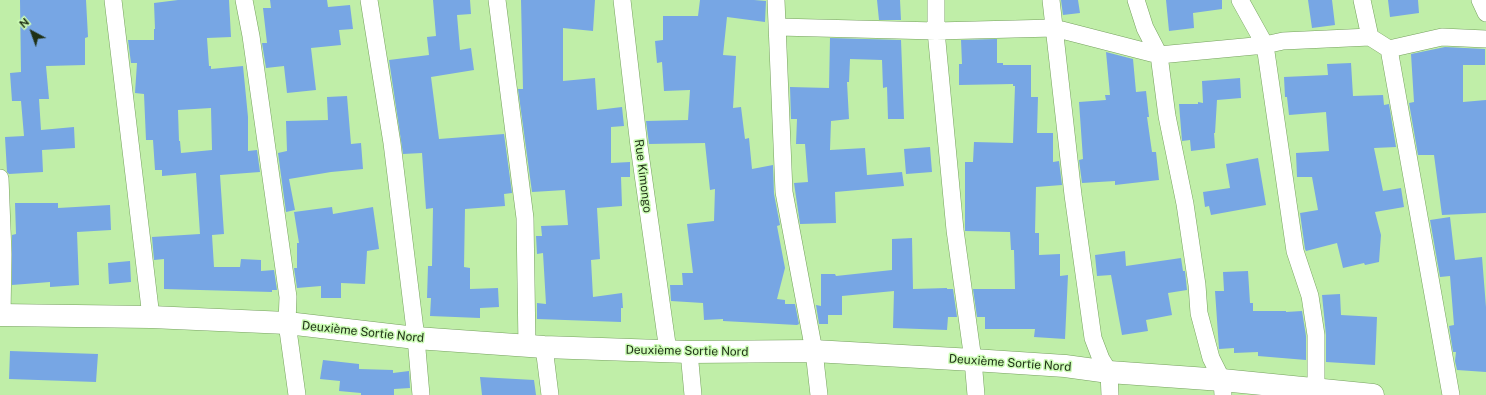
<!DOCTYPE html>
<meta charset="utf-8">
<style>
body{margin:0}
#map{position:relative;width:1486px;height:395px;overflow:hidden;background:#c0eea8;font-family:"Public Sans",sans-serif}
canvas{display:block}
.north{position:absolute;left:12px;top:12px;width:40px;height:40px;-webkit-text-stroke:3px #ccfcb5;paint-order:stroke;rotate:319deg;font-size:11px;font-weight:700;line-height:16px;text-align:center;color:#1e3015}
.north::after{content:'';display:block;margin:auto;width:14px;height:18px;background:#1e3015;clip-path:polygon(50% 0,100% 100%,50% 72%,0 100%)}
</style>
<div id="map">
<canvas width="1486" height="395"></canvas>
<div class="north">N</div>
</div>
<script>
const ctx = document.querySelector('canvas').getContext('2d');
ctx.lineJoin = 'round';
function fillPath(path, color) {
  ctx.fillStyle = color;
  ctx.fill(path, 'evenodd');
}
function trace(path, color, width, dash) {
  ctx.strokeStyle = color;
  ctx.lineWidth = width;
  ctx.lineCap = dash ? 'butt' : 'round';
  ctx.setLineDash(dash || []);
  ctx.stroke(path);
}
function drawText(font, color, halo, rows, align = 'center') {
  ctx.font = font + ' "Public Sans",sans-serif';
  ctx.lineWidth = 3;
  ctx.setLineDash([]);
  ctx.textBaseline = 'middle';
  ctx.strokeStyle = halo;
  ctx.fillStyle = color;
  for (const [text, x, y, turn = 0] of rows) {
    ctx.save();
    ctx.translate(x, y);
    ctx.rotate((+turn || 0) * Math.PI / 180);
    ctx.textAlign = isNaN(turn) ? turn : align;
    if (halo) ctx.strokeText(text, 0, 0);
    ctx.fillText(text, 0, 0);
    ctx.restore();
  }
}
fillPath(new Path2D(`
 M 20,0 L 86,0 L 88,37 L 85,38 L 85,65 L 46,66 L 49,99 L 39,99 L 41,130 L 74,127 L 75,148 L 42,150 L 43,172 L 9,174 L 7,172 L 5,137 L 24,136 L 21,101 L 12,101 L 10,73 L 21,72 Z
 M 178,0 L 229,0 L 231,37 L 207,38 L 209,66 L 211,66 L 211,69 L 243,66 L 248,117 L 248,151 L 257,150 L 260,172 L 220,175 L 224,234 L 212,235 L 214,267 L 240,267 L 241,259 L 261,260 L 261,271 L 274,270 L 277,290 L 272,290 L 272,292 L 164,289 L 164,259 L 154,260 L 152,237 L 200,234 L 196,173 L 162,176 L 162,170 L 155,170 L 153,140 L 146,140 L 144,94 L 135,93 L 137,63 L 131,63 L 128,40 L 154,40 L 154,29 L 155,29 L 154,3 ZM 211,108 L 212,150 L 181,153 L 180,141 L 179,141 L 178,110 Z
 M 270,0 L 327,0 L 328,7 L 350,5 L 353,29 L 339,30 L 341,45 L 311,48 L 316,90 L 287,93 L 284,66 L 266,68 L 262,43 L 267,43 L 263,8 L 271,8 Z
 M 433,0 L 470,0 L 471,14 L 457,15 L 460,50 L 471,48 L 474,70 L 431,77 L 439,139 L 504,134 L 512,193 L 504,194 L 505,206 L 465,209 L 464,267 L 470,268 L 470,289 L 498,288 L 499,307 L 480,308 L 480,318 L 430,316 L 431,298 L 427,298 L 428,266 L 432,266 L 433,208 L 426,209 L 422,153 L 403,154 L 389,60 L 429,55 L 427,37 L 436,36 Z
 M 521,0 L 595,0 L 593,31 L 563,28 L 563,81 L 595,78 L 597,110 L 622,107 L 624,126 L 611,127 L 611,163 L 630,162 L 630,177 L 621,177 L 622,206 L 597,208 L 600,259 L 591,260 L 593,297 L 622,293 L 623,308 L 621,308 L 621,322 L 537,319 L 537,303 L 546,304 L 543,253 L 537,254 L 536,236 L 542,236 L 541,226 L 568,225 L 565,190 L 532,192 L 518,89 L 523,89 Z
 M 700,0 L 754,0 L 766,1 L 765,22 L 727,17 L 723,55 L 736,56 L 733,108 L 741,107 L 745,139 L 749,138 L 752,169 L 773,165 L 774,194 L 780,225 L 777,226 L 785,268 L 777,299 L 785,300 L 785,304 L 795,304 L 799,324 L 797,325 L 723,321 L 723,319 L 704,320 L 703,303 L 671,301 L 670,285 L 683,285 L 682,273 L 693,273 L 687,224 L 714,221 L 715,189 L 710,190 L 705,143 L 649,144 L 646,121 L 688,120 L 690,90 L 664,91 L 662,62 L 657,63 L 655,41 L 663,40 L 663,16 L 698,16 Z
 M 877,0 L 900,0 L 901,20 L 879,20 Z
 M 1061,0 L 1078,0 L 1080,13 L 1063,15 Z
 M 1166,0 L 1222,0 L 1222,9 L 1193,13 L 1194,28 L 1169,31 Z
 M 1308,0 L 1332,0 L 1335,25 L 1312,28 Z
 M 1388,0 L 1418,0 L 1419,13 L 1390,17 Z
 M 830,38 L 901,40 L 904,119 L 888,119 L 887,87 L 883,88 L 882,60 L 850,59 L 849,82 L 847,82 L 849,119 L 831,121 L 830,150 L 865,148 L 867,175 L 902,172 L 904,186 L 835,192 L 836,223 L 800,224 L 794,183 L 808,182 L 805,144 L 796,144 L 797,119 L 791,119 L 790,87 L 829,88 Z
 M 997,39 L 997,63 L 1003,63 L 1003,65 L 1031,65 L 1031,97 L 1038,97 L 1037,133 L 1053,133 L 1053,162 L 1059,161 L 1062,185 L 1036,187 L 1035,233 L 1039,233 L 1039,255 L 1060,254 L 1060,276 L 1068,275 L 1065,339 L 1034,337 L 1035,329 L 985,329 L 985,317 L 977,317 L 973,289 L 1015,289 L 1014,250 L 1011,250 L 1010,232 L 965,231 L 965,162 L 973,162 L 974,142 L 1013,143 L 1015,86 L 1013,86 L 1013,84 L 959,85 L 959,64 L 962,64 L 961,40 Z
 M 1445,47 L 1485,49 L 1485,65 L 1463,65 L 1463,102 L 1486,100 L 1486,213 L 1442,215 L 1434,155 L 1418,155 L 1409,103 L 1414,102 L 1411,54 Z
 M 1106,52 L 1133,59 L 1136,92 L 1146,91 L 1149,117 L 1147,117 L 1152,152 L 1156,152 L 1159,180 L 1115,185 L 1115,181 L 1082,183 L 1079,160 L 1083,159 L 1079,102 L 1106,100 L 1105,95 L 1110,95 Z
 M 1351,63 L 1353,96 L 1383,95 L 1384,105 L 1389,104 L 1396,147 L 1374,148 L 1383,191 L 1401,188 L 1404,207 L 1375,212 L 1381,235 L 1379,262 L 1365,265 L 1364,263 L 1343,268 L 1337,243 L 1306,251 L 1305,249 L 1300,213 L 1318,210 L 1312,177 L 1297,177 L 1296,153 L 1329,151 L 1326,112 L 1289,115 L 1287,97 L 1285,97 L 1284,77 L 1328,75 L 1327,64 Z
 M 1240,78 L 1241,98 L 1217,100 L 1215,133 L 1214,133 L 1215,148 L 1191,151 L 1190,140 L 1182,141 L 1179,104 L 1198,104 L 1198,102 L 1203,103 L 1202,81 Z
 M 347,96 L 351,144 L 361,143 L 363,169 L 331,172 L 289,179 L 295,210 L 286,212 L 278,153 L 287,151 L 286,121 L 328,120 L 327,97 Z
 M 930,147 L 932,172 L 906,174 L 904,149 Z
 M 1258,158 L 1266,205 L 1211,215 L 1209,206 L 1205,207 L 1203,192 L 1230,188 L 1226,164 Z
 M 15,203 L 58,203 L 58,208 L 110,205 L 111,230 L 77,232 L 79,285 L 50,287 L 50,282 L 12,285 L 12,235 L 16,234 Z
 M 332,207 L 333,214 L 373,207 L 379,249 L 367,251 L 365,284 L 341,283 L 341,298 L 321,298 L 321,286 L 297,288 L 294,268 L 297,268 L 297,243 L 299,243 L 294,212 Z
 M 1450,217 L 1455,260 L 1482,257 L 1486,307 L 1486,372 L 1457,370 L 1455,361 L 1456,352 L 1453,352 L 1449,326 L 1454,325 L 1450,276 L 1440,277 L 1430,220 Z
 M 912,238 L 913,289 L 947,288 L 947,289 L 953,289 L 957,317 L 948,317 L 947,330 L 893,328 L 894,291 L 842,296 L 842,315 L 828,315 L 828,324 L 819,324 L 816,305 L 821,306 L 821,274 L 835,274 L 836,276 L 892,270 L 892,239 Z
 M 1125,251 L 1126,266 L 1181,258 L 1183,271 L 1185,271 L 1187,290 L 1168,293 L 1172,315 L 1146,320 L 1148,331 L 1122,335 L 1111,275 L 1097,276 L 1095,255 Z
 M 130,261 L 131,282 L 109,284 L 108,263 Z
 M 1248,271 L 1250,303 L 1253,303 L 1253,311 L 1286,311 L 1286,312 L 1302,311 L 1306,336 L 1306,360 L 1258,356 L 1258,352 L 1234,353 L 1234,348 L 1219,349 L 1215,291 L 1224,291 L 1223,272 Z
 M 1340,294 L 1341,315 L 1377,317 L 1375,365 L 1326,362 L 1326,335 L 1322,295 Z
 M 10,351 L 98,354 L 96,382 L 9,379 Z
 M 323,360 L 359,364 L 359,369 L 393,370 L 393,373 L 409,371 L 410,388 L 394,389 L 394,395 L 361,395 L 361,393 L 339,391 L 340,381 L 320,379 Z
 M 480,377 L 534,380 L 536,395 L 482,395 Z`), '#77a6e4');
const minor = new Path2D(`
 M 113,0 L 151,317
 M 244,0 L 251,36 L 288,297 L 287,323 L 297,395
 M 369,0 L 392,143 L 416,338 L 421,395
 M 497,0 L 525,218 L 527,346
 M 622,0 L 639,146 L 668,351
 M 776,0 L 784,192 L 814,351 L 819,395
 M 936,0 L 936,31 L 955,230 L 973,360 L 976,395
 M 1051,0 L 1073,195 L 1093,338 L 1101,359 L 1109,372 L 1110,395
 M 1136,0 L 1145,28 L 1159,55 L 1167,116 L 1185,204 L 1197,285 L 1199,313 L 1211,358 L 1222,380 L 1223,395
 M 1240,0 L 1265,45 L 1295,251 L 1310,296 L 1316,335 L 1316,390
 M 1362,0 L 1370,37
 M 1480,0 L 1486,13
 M 778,27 L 936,31 L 1054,28 L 1159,55 L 1265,45 L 1283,41 L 1370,37 L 1389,49 L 1442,37 L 1486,39
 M 1389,49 L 1451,395
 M 0,178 L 3,254 L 2,316
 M 544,347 L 550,395
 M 689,352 L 693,395`);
const primary = new Path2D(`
 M 0,315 L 151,317 L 287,323 L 416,338 L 544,347 L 689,352 L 814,351 L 973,360 L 1065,366 L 1109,372 L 1222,380 L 1373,395`);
trace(minor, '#76a15f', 18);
trace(primary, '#76a15f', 23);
trace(minor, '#fff', 17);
trace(primary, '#fff', 22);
drawText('12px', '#1e3015', '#ccfcb5', [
 ["Rue Kimongo",643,176,83],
 ["Deuxième Sortie Nord",363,332,6],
 ["Deuxième Sortie Nord",687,351,1],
 ["Deuxième Sortie Nord",1010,363,4]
]);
</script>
